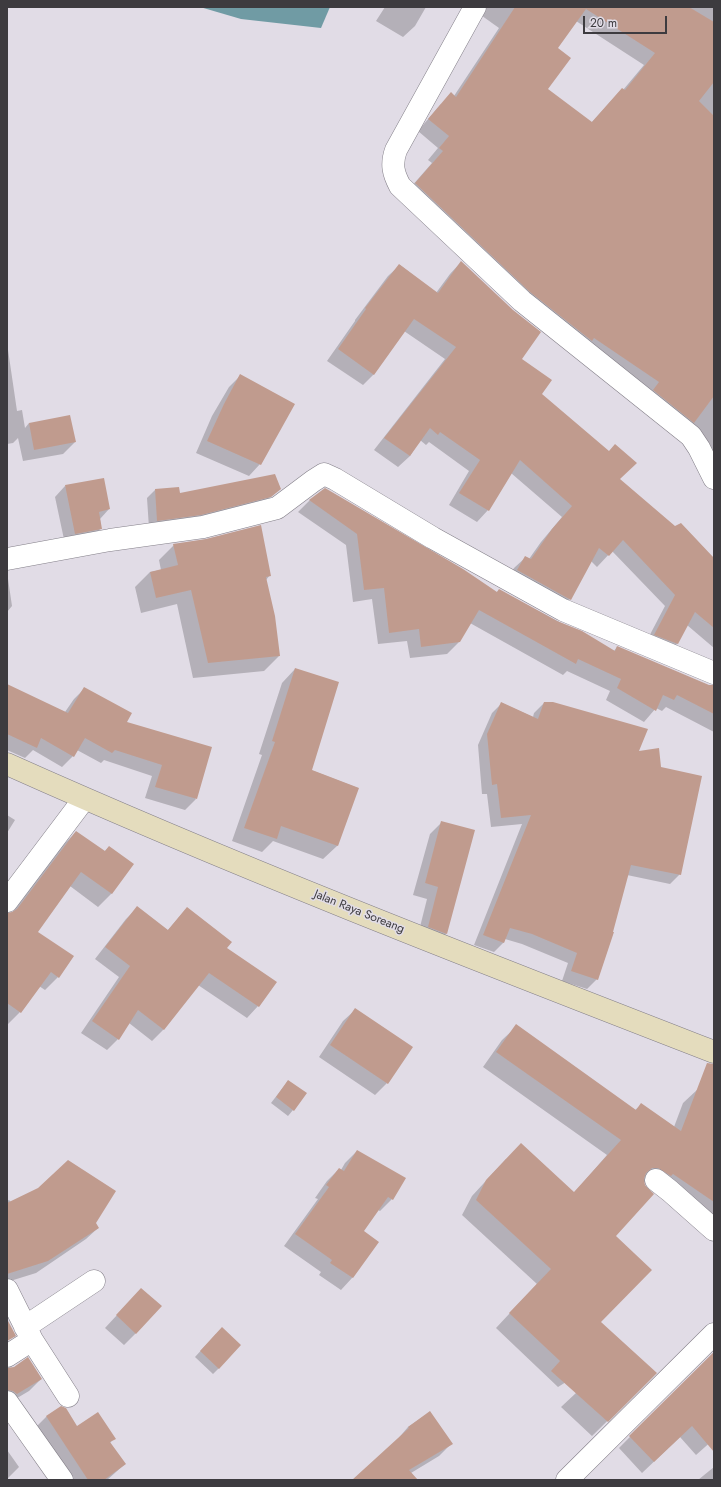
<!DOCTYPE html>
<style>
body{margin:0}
#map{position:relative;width:721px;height:1487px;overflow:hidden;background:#e1dce6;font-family:Jost,sans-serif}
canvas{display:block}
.frame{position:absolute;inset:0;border:8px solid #3d3b3f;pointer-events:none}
.scale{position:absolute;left:583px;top:16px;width:84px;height:18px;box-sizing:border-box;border:2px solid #3d3b3f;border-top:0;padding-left:5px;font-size:12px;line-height:14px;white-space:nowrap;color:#3d3b3f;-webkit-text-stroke:3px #e1dce6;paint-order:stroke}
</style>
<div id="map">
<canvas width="721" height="1487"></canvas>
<div class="frame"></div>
<div class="scale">20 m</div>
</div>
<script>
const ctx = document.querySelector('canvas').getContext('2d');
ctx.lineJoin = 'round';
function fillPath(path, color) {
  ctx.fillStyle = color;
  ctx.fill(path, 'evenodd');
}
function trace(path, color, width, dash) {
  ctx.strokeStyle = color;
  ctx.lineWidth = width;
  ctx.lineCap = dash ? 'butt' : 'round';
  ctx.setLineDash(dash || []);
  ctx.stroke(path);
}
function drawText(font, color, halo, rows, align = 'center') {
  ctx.font = font + ' Jost,sans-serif';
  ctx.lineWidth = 3;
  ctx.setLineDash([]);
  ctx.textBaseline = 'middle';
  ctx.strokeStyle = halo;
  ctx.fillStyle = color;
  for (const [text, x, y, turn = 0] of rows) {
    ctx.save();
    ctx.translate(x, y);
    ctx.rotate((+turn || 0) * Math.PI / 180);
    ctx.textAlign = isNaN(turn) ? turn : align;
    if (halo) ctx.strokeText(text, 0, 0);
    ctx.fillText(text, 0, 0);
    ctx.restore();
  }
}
fillPath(new Path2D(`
 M 200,7 L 330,7 L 321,28 L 241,19 Z`), '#709ba4');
fillPath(new Path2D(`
 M 385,7 L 426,7 L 415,26 L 403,37 L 376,21 Z
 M 483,7 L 714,7 L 714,455 L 404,195 L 432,163 L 428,160 L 438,148 L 418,131 L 440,105 L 454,96 L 499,28 L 478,13 ZM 576,21 L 644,65 L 623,90 L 622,89 L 611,101 L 591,123 L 547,89 L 556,48 Z
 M 461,262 L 541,394 L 619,479 L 714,576 L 714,648 L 687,625 L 677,644 L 666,655 L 644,646 L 665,606 L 612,551 L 597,567 L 591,561 L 570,599 L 559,610 L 507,582 L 514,568 L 526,557 L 529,559 L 541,542 L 562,517 L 511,473 L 488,510 L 477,522 L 449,505 L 469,471 L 429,442 L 426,445 L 420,440 L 410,456 L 398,467 L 374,450 L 445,359 L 404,331 L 374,374 L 363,385 L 327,361 L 355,321 L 355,320 L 388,276 L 400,265 L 436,293 L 450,274 Z
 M 7,343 L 17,411 L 22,410 L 25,428 L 29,423 L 75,442 L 63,454 L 23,461 L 18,438 L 13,443 L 7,444 Z
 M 241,375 L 260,464 L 249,476 L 196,453 L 212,416 L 229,387 Z
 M 65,486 L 109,509 L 100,519 L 101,528 L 91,539 L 65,544 L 55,497 Z
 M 280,489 L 262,504 L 149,528 L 147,498 L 155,490 L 179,494 Z
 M 310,500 L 496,593 L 499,590 L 614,651 L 617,647 L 709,686 L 714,686 L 714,732 L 666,707 L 662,711 L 656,708 L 644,722 L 606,700 L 610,691 L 567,671 L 563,675 L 470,623 L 459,642 L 447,654 L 410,658 L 407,641 L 378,644 L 372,599 L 353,602 L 346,545 L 298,512 Z
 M 174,545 L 270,575 L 266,580 L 279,656 L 264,671 L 193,678 L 177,604 L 141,613 L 135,587 L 150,572 L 161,570 L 159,560 Z
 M 7,572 L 12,606 L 7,612 Z
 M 295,669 L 311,770 L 358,788 L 337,846 L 323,859 L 273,841 L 262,852 L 232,841 L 262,755 L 259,754 L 282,683 Z
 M 7,686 L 65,712 L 74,699 L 85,688 L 125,723 L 196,799 L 185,810 L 145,798 L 152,776 L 104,760 L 101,763 L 77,750 L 73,756 L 62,767 L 33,750 L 25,758 L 7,750 Z
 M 502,703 L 533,717 L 534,713 L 544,703 L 637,752 L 680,874 L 670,884 L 627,875 L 597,979 L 587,989 L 562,981 L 568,963 L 522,944 L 505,939 L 504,942 L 494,952 L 474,945 L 522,824 L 491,827 L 487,794 L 482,794 L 478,745 L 492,713 Z
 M 7,815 L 15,820 L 7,833 Z
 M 442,822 L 474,831 L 446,934 L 435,946 L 417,939 L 427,899 L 413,895 L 430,834 Z
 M 76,832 L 104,852 L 109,847 L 112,893 L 98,907 L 70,886 L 36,932 L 58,977 L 45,990 L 39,986 L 20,1012 L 7,1025 L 7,914 L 11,914 L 63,845 Z
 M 137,908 L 167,931 L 187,908 L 225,948 L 258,1006 L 247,1018 L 198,985 L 163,1030 L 152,1041 L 129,1023 L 118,1039 L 107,1050 L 81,1033 L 119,977 L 95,959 L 126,919 Z
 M 355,1010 L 387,1083 L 375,1095 L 319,1057 L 343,1021 Z
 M 517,1026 L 635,1110 L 641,1105 L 674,1127 L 683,1103 L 698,1089 L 714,1095 L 714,1226 L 649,1184 L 643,1182 L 615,1236 L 600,1322 L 656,1373 L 592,1436 L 561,1407 L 576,1393 L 574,1377 L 558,1387 L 496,1328 L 537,1284 L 462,1215 L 472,1196 L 506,1159 L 574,1193 L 607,1155 L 483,1067 L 502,1040 Z
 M 288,1081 L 293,1110 L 288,1116 L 271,1103 Z
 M 357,1151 L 392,1199 L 380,1211 L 378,1210 L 362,1232 L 377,1242 L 352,1278 L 341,1290 L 319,1275 L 321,1272 L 284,1246 L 318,1199 L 315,1198 L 327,1181 L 339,1169 L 341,1170 L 345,1163 Z
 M 9,1200 L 11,1202 L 95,1223 L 98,1228 L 86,1239 L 36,1273 L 7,1282 L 7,1201 Z
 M 130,1301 L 136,1333 L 124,1345 L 105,1328 Z
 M 216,1334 L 219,1368 L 213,1374 L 195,1357 Z
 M 714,1352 L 714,1439 L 696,1455 L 680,1437 L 642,1473 L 619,1448 Z
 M 7,1369 L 41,1379 L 29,1391 L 7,1404 Z
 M 61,1407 L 77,1427 L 114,1438 L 110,1443 L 125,1464 L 107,1480 L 71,1480 L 36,1427 L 46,1417 Z
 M 430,1412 L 451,1444 L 439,1456 L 411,1473 L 417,1480 L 354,1480 L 397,1440 L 408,1427 Z
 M 7,1450 L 19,1467 L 7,1479 Z
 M 714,1467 L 714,1480 L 698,1480 Z`), '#0003');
fillPath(new Path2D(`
 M 515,7 L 689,7 L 714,22 L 714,82 L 699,101 L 714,116 L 714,396 L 694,423 L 653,390 L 659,382 L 594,338 L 592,341 L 530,292 L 415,183 L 443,151 L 439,148 L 449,136 L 428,119 L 451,92 L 456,97 ZM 586,9 L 655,53 L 625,90 L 622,88 L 592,122 L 548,89 L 571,58 L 558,48 Z
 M 461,261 L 513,310 L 541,332 L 522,359 L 552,380 L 542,394 L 609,451 L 615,444 L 637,463 L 620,479 L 675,526 L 681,523 L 714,558 L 714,628 L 695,612 L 678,644 L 654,635 L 675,595 L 623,540 L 609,556 L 599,548 L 571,600 L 517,570 L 525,556 L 531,559 L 552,529 L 572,506 L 520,460 L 489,511 L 459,493 L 480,460 L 440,432 L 438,435 L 430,428 L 410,456 L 384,438 L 456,347 L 414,319 L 374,375 L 338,349 L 366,309 L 365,308 L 399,264 L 438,293 Z
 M 240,374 L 295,404 L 261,465 L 207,441 L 224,404 Z
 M 70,415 L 76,442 L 34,450 L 29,423 Z
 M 275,474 L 281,489 L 271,497 L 201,515 L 157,521 L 155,489 L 179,487 L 180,493 Z
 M 104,478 L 110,509 L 99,512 L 102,529 L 75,534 L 65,485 Z
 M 325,488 L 463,569 L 497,592 L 499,589 L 557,621 L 582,631 L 615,651 L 617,646 L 709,685 L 714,685 L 714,714 L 677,695 L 674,700 L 663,695 L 656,711 L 617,688 L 621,679 L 578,659 L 576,664 L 479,610 L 460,642 L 421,647 L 419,629 L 389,633 L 384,588 L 364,590 L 357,534 L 309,500 Z
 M 261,525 L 271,576 L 266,577 L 275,616 L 280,656 L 208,663 L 191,590 L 156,598 L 150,572 L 178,565 L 173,544 L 206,539 Z
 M 295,668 L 339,682 L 312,770 L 359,788 L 338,846 L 281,826 L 277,839 L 244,828 L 275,742 L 272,741 Z
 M 7,684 L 68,713 L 84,687 L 132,713 L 127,722 L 212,747 L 197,799 L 155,787 L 162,765 L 115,750 L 112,753 L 85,738 L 74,757 L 41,738 L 37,748 L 7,734 Z
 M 501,702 L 538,719 L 544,702 L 553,702 L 648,729 L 639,751 L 659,748 L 661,767 L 702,776 L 681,875 L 631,865 L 613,932 L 614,932 L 598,980 L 571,971 L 577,953 L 532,934 L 510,928 L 504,943 L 483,935 L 531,815 L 501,818 L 497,784 L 492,785 L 487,734 Z
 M 441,821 L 475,830 L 447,934 L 428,927 L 438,887 L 425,883 Z
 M 76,831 L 105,851 L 109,846 L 134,864 L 112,894 L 81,872 L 78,876 L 38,932 L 74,956 L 59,978 L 51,972 L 21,1013 L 7,1003 L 7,913 L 12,912 L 17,909 Z
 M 137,906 L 168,930 L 187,907 L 232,942 L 227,948 L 277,982 L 259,1007 L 209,973 L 164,1030 L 138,1010 L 119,1040 L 92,1021 L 130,966 L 105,947 Z
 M 355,1008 L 413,1047 L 388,1084 L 330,1045 Z
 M 516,1024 L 636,1110 L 641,1103 L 681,1131 L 707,1063 L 714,1064 L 714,1202 L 673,1174 L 671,1176 L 658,1168 L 652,1168 L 646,1173 L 644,1179 L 645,1185 L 654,1194 L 616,1236 L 652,1270 L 601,1322 L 657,1373 L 608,1422 L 551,1371 L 560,1361 L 509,1313 L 551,1269 L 476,1200 L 486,1180 L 521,1143 L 574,1192 L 621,1140 L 496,1052 Z
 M 288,1080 L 307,1093 L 294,1111 L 276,1097 Z
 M 357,1150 L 406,1178 L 393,1200 L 388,1197 L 364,1231 L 379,1242 L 353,1278 L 330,1263 L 332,1260 L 295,1234 L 329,1187 L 326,1185 L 339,1168 L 344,1171 Z
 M 68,1160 L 116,1191 L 96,1223 L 99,1228 L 48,1261 L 7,1274 L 7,1203 L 38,1188 Z
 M 141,1288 L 162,1306 L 136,1334 L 116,1315 Z
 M 7,1319 L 16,1336 L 7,1341 Z
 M 222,1327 L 241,1345 L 219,1369 L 200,1351 Z
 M 714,1352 L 714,1452 L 692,1426 L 654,1462 L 629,1436 Z
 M 28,1357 L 42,1379 L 17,1394 L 13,1391 L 7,1390 L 7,1368 L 14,1367 Z
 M 61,1406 L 66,1408 L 77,1426 L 98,1412 L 116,1439 L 110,1442 L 126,1464 L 104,1480 L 88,1480 L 46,1416 Z
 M 430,1411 L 453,1444 L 409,1470 L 418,1480 L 352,1480 L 409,1428 L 408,1427 Z`), '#c09b8e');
const minor = new Path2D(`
 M 475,7 L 396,150 C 391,164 393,173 400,186 L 522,301 L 691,436 L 699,448 L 714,478
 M 7,559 L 110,540 L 203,527 L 277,508 L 313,481 L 324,474 L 335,479 L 433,538 L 563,610 L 714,673
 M 7,901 L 84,799
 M 656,1180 L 670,1191 L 714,1230
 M 7,1290 L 32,1340 L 68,1396
 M 25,1327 L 94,1281
 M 7,1356 L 32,1340
 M 7,1402 L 62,1480
 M 567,1480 L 714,1334`);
const secondary = new Path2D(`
 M 7,764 C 239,868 477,960 714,1052`);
trace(minor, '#837f88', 23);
trace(secondary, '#837f88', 23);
trace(minor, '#fff', 22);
trace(secondary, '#e4dcbd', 22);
drawText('12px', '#3d3b3f', '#e1dce6', [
 ["Jalan Raya Soreang",359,912,22]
]);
</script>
